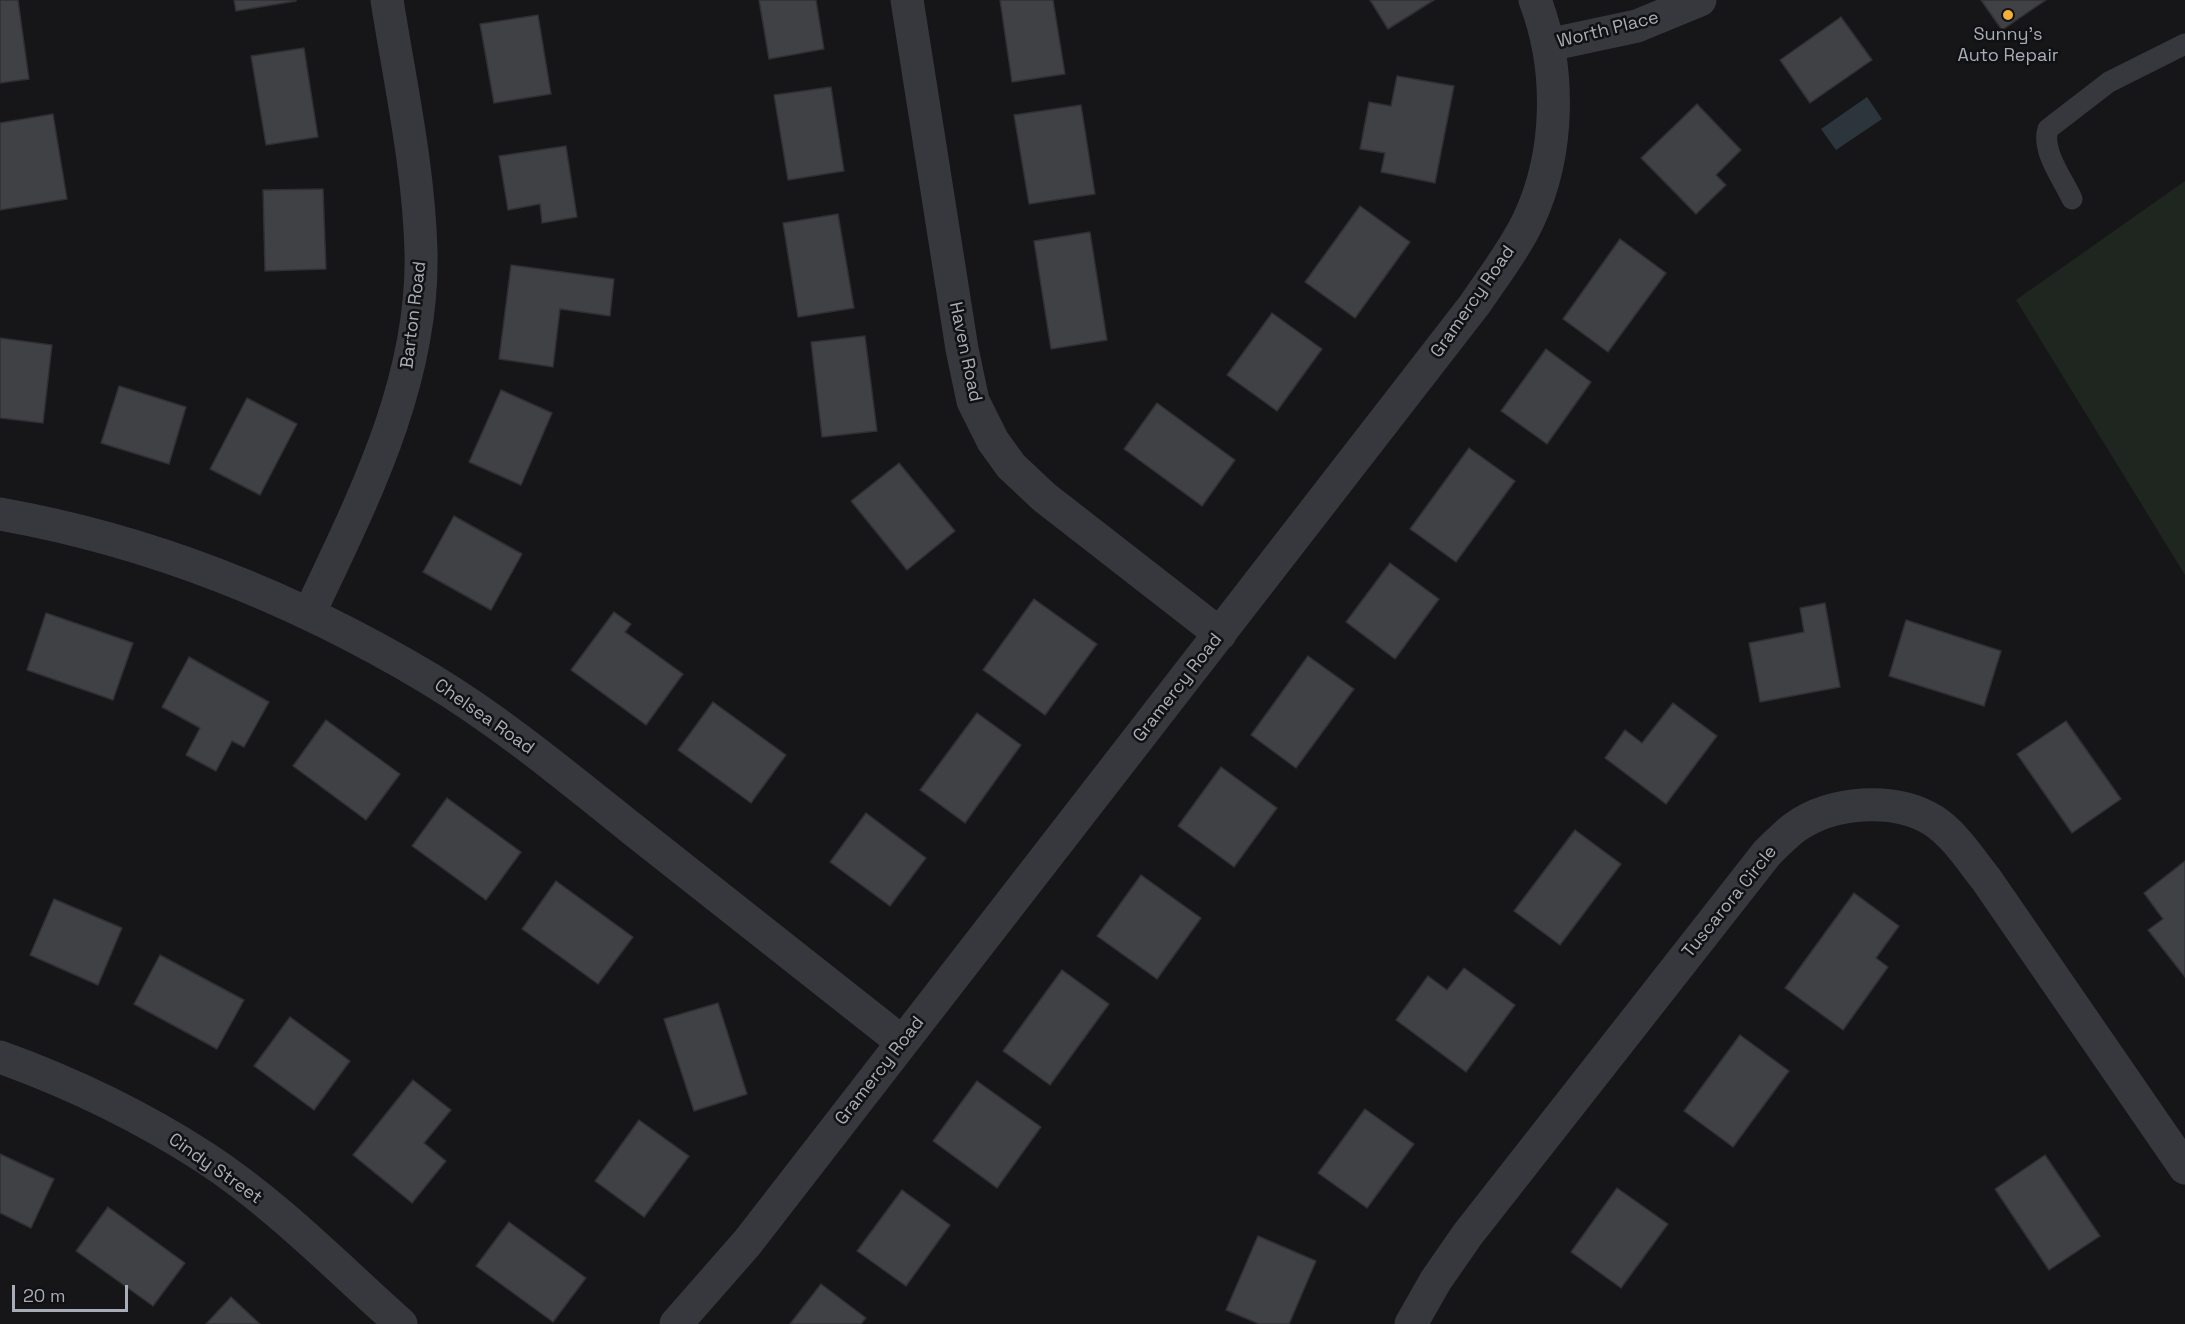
<!DOCTYPE html>
<style>
body{margin:0}
#map{position:relative;width:2185px;height:1324px;overflow:hidden;background:#161618;font-family:"Space Grotesk",sans-serif}
canvas{display:block}
.scale{position:absolute;left:12px;top:1285px;width:116px;height:27px;box-sizing:border-box;border:3px solid #a8adb8;border-top:0;padding-left:8px;font-size:18px;line-height:21px;white-space:nowrap;color:#a8adb8;-webkit-text-stroke:4px #111113;paint-order:stroke}
</style>
<div id="map">
<canvas width="2185" height="1324"></canvas>
<div class="scale">20 m</div>
</div>
<script>
const ctx = document.querySelector('canvas').getContext('2d');
ctx.lineJoin = 'round';
function fillPath(path, color) {
  ctx.fillStyle = color;
  ctx.fill(path, 'evenodd');
}
function trace(path, color, width, dash) {
  ctx.strokeStyle = color;
  ctx.lineWidth = width;
  ctx.lineCap = dash ? 'butt' : 'round';
  ctx.setLineDash(dash || []);
  ctx.stroke(path);
}
function drawText(font, color, halo, rows, align = 'center') {
  ctx.font = font + ' "Space Grotesk",sans-serif';
  ctx.lineWidth = 5;
  ctx.setLineDash([]);
  ctx.textBaseline = 'middle';
  ctx.strokeStyle = halo;
  ctx.fillStyle = color;
  for (const [text, x, y, turn = 0] of rows) {
    ctx.save();
    ctx.translate(x, y);
    ctx.rotate((+turn || 0) * Math.PI / 180);
    ctx.textAlign = isNaN(turn) ? turn : align;
    if (halo) ctx.strokeText(text, 0, 0);
    ctx.fillText(text, 0, 0);
    ctx.restore();
  }
}
fillPath(new Path2D(`
 M 2185,181 L 2185,575 L 2016,300 Z`), '#1e261f');
fillPath(new Path2D(`
 M 1867,97 L 1882,119 L 1836,150 L 1821,129 Z`), '#2c353c');
const building = new Path2D(`
 M 0,0 L 18,0 L 29,79 L 0,83 Z
 M 234,0 L 296,0 L 296,1 L 236,11 Z
 M 759,0 L 816,0 L 824,49 L 769,59 Z
 M 1000,0 L 1053,0 L 1065,74 L 1012,82 Z
 M 1370,0 L 1434,0 L 1388,29 Z
 M 1981,0 L 2046,0 L 2002,30 Z
 M 538,15 L 551,94 L 494,103 L 480,24 Z
 M 1841,17 L 1872,60 L 1810,103 L 1780,60 Z
 M 304,48 L 318,137 L 266,145 L 251,56 Z
 M 1397,76 L 1454,86 L 1435,183 L 1381,172 L 1385,153 L 1360,149 L 1369,102 L 1391,106 Z
 M 831,87 L 844,171 L 788,180 L 774,95 Z
 M 1697,104 L 1741,150 L 1716,175 L 1726,185 L 1696,214 L 1641,158 Z
 M 1081,105 L 1095,194 L 1029,204 L 1014,115 Z
 M 53,114 L 67,199 L 0,210 L 0,123 Z
 M 566,146 L 577,217 L 542,223 L 540,204 L 508,210 L 499,156 Z
 M 323,189 L 326,269 L 265,271 L 263,190 Z
 M 1360,206 L 1410,242 L 1355,318 L 1305,282 Z
 M 838,214 L 854,308 L 798,317 L 783,223 Z
 M 1090,232 L 1107,340 L 1051,349 L 1034,241 Z
 M 1620,239 L 1666,273 L 1608,352 L 1563,319 Z
 M 511,265 L 614,279 L 610,316 L 560,309 L 553,367 L 499,359 Z
 M 1272,313 L 1322,349 L 1277,411 L 1227,375 Z
 M 865,336 L 877,431 L 822,437 L 811,342 Z
 M 0,338 L 52,345 L 43,423 L 0,418 Z
 M 1546,349 L 1591,382 L 1547,444 L 1501,411 Z
 M 119,386 L 186,407 L 169,464 L 101,443 Z
 M 501,390 L 552,413 L 521,485 L 469,462 Z
 M 247,398 L 297,424 L 260,495 L 210,469 Z
 M 1157,403 L 1235,460 L 1202,506 L 1124,449 Z
 M 1469,448 L 1515,481 L 1456,562 L 1410,529 Z
 M 899,463 L 955,531 L 907,570 L 851,501 Z
 M 454,516 L 522,554 L 491,610 L 423,572 Z
 M 1390,563 L 1439,599 L 1395,659 L 1346,622 Z
 M 1034,599 L 1097,644 L 1045,715 L 983,670 Z
 M 1825,603 L 1840,687 L 1760,702 L 1749,643 L 1804,632 L 1800,608 Z
 M 614,612 L 631,624 L 625,632 L 683,674 L 646,725 L 571,670 Z
 M 46,613 L 133,643 L 113,700 L 27,670 Z
 M 1906,620 L 2001,651 L 1984,706 L 1889,676 Z
 M 1308,656 L 1354,689 L 1296,768 L 1251,735 Z
 M 189,657 L 269,702 L 244,747 L 232,741 L 216,771 L 186,755 L 200,728 L 162,707 Z
 M 713,702 L 786,755 L 751,803 L 678,750 Z
 M 1673,703 L 1717,736 L 1666,804 L 1605,758 L 1625,730 L 1642,743 Z
 M 977,713 L 1021,745 L 965,823 L 920,790 Z
 M 326,720 L 400,774 L 366,820 L 293,766 Z
 M 2066,721 L 2121,799 L 2072,833 L 2017,754 Z
 M 1221,767 L 1277,808 L 1234,867 L 1178,826 Z
 M 447,798 L 521,852 L 486,900 L 412,846 Z
 M 866,813 L 926,858 L 890,906 L 830,862 Z
 M 1575,830 L 1621,864 L 1560,945 L 1514,911 Z
 M 2185,861 L 2185,977 L 2148,930 L 2163,919 L 2144,893 Z
 M 1141,875 L 1201,918 L 1157,979 L 1097,936 Z
 M 556,881 L 633,937 L 598,984 L 522,929 Z
 M 1854,893 L 1899,926 L 1876,958 L 1888,967 L 1843,1030 L 1785,988 Z
 M 54,899 L 122,928 L 98,985 L 30,955 Z
 M 160,955 L 244,1000 L 217,1049 L 134,1004 Z
 M 1464,968 L 1515,1005 L 1466,1072 L 1396,1020 L 1428,976 L 1447,990 Z
 M 1062,970 L 1109,1004 L 1050,1085 L 1003,1051 Z
 M 718,1003 L 747,1094 L 694,1111 L 664,1019 Z
 M 290,1017 L 350,1061 L 314,1110 L 254,1066 Z
 M 1740,1035 L 1789,1071 L 1733,1147 L 1684,1111 Z
 M 413,1080 L 451,1110 L 424,1143 L 446,1161 L 412,1203 L 353,1155 Z
 M 977,1081 L 1041,1127 L 997,1188 L 933,1141 Z
 M 1365,1109 L 1414,1144 L 1367,1208 L 1318,1173 Z
 M 639,1120 L 689,1156 L 644,1217 L 595,1181 Z
 M 0,1154 L 54,1179 L 31,1228 L 0,1213 Z
 M 2045,1155 L 2100,1236 L 2049,1270 L 1995,1189 Z
 M 1617,1188 L 1668,1224 L 1621,1288 L 1571,1252 Z
 M 902,1190 L 950,1225 L 906,1286 L 857,1251 Z
 M 108,1207 L 185,1263 L 153,1306 L 76,1251 Z
 M 509,1222 L 586,1278 L 553,1322 L 476,1266 Z
 M 1258,1236 L 1316,1261 L 1289,1324 L 1259,1324 L 1226,1310 Z
 M 821,1284 L 866,1318 L 861,1324 L 790,1324 Z
 M 231,1297 L 260,1324 L 206,1324 Z`);
fillPath(building, '#404145');
trace(building, '#303034', 1.5);
trace(new Path2D(`
 M 2072,199 C 2063,179 2041,151 2048,129 L 2109,82 L 2185,44`), '#37383d', 21);
trace(new Path2D(`
 M 907,0 L 962,349 L 973,401 L 993,441 L 1011,466 L 1044,497 L 1220,634
 M 1548,45 L 1637,26 L 1700,0
 M 0,514 C 152,541 298,600 430,679 C 501,722 566,776 631,828 C 721,899 812,971 902,1042
 M 309,614 C 363,499 424,382 421,252 C 419,168 400,83 387,0
 M 0,1057 C 72,1083 139,1115 204,1157 C 275,1203 337,1267 401,1324
 M 676,1324 L 747,1243 L 1475,304 C 1493,277 1515,249 1529,219 C 1560,152 1561,68 1535,0
 M 1411,1324 L 1436,1280 L 1468,1234 L 1767,853 C 1776,844 1785,835 1794,828 C 1831,801 1895,796 1934,821 C 1955,835 1970,859 1986,879 L 2185,1168`), '#37383d', 33);
for (const [x, y, r, color] of [
 [2008,15,6,"#f2b134"]
]) {
  const dot = new Path2D();
  dot.arc(x, y, r, 0, 2 * Math.PI);
  ctx.fillStyle = color;
  ctx.fill(dot);
  trace(dot, '#111113', 2);
}
drawText('18px', '#a8adb8', '#111113', [
 ["Worth Place",1608,30,-14],
 ["Gramercy Road",1473,302,-55],
 ["Barton Road",414,315,-83],
 ["Haven Road",965,352,78],
 ["Gramercy Road",1178,688,-52],
 ["Chelsea Road",484,717,35],
 ["Tuscarora Circle",1730,902,-51],
 ["Gramercy Road",880,1071,-52],
 ["Cindy Street",215,1169,35]
]);
drawText('18px', '#a8adb8', '#111113', [
 ["Sunny's",2008,35],
 ["Auto Repair",2008,56]
]);
</script>
